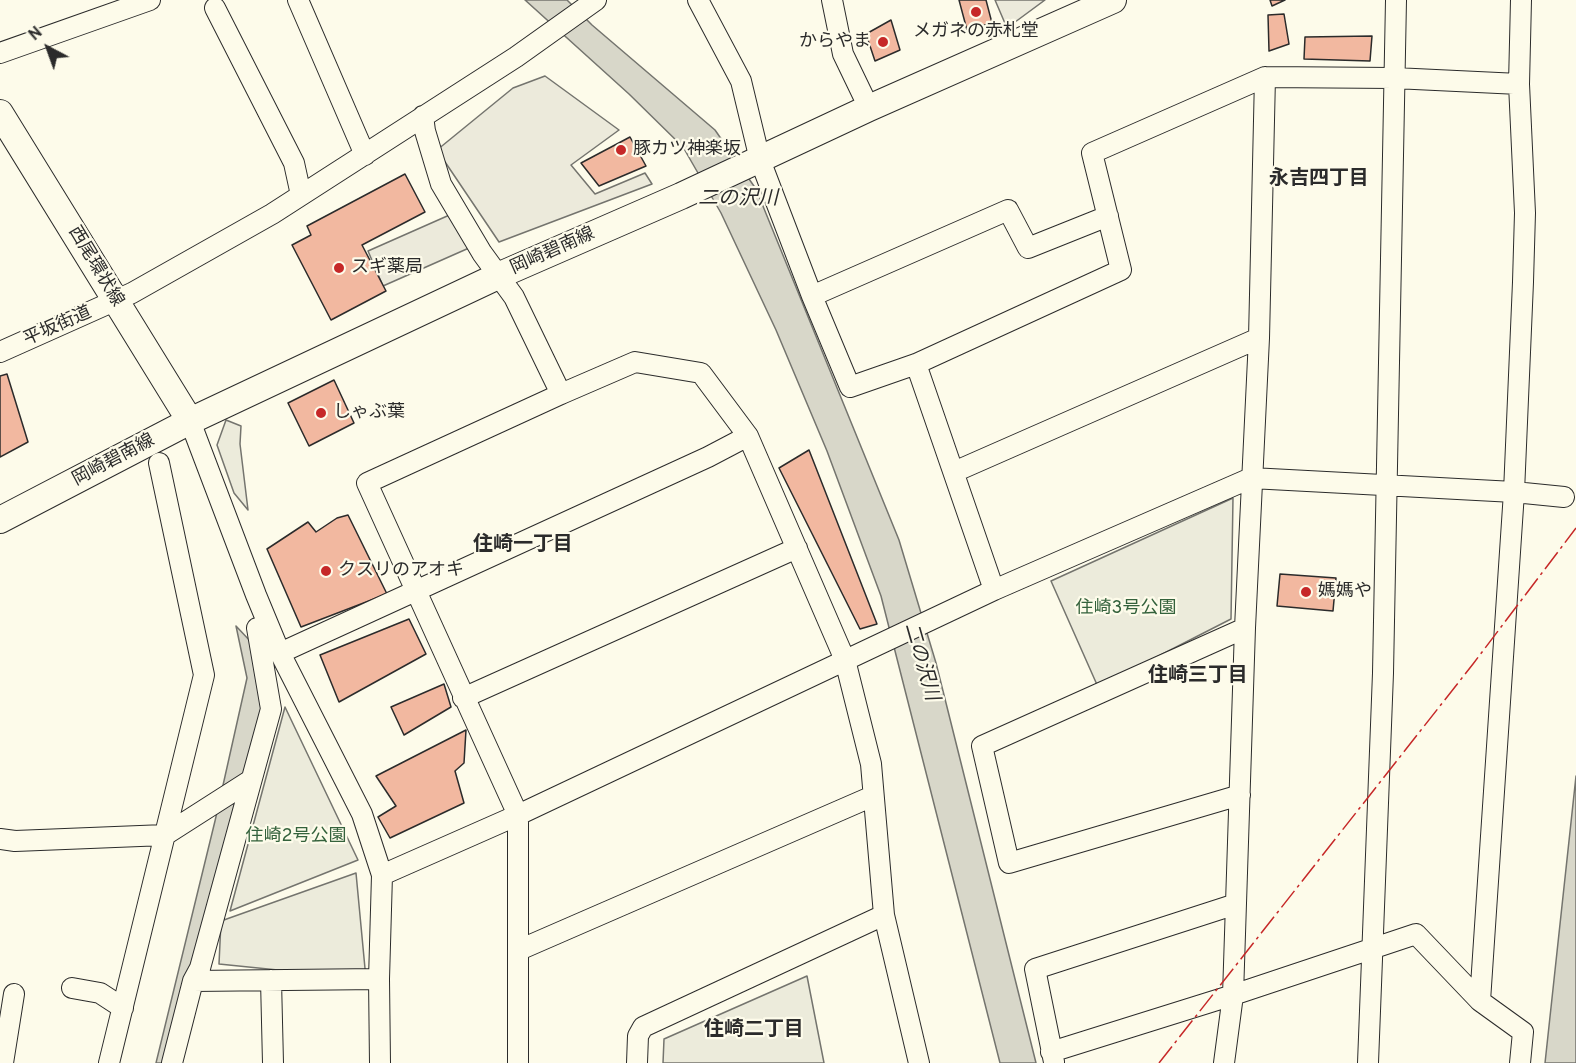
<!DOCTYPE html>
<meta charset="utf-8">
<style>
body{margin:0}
#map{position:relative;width:1576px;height:1063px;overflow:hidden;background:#fdfbea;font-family:Overpass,sans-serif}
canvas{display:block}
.north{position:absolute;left:18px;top:18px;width:60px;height:60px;-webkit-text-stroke:4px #fdfbea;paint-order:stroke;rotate:319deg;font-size:16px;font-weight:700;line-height:24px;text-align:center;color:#2b2b2b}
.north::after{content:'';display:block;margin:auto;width:21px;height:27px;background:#2b2b2b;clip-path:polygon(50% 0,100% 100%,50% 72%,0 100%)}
</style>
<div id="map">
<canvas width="1576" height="1063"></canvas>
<div class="north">N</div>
</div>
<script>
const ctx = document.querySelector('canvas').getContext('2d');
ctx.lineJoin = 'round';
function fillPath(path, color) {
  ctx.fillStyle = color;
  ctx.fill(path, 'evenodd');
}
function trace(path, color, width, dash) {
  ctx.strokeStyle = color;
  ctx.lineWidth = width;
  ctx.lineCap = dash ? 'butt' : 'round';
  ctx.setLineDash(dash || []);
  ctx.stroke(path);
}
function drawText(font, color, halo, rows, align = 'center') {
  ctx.font = font + ' Overpass,"Noto Sans JP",sans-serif';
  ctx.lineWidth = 4.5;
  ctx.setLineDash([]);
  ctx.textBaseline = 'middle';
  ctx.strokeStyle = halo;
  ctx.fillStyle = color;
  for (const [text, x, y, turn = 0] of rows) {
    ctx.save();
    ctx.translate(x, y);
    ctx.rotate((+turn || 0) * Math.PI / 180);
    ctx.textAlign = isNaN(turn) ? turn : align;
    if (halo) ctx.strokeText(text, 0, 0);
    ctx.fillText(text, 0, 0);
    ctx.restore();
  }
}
const green = new Path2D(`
 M 226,420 L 241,426 L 240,444 L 248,510 L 234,493 L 217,445 Z
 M 1233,498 L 1231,619 L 1098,687 L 1051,581 Z
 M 285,707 L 358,860 L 230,911 Z
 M 356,873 L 366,979 L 219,964 L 221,921 Z
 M 807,976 L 824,1063 L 663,1063 L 664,1039 Z`);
fillPath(green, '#ecebdb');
trace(green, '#74746e', 1.5);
const parking = new Path2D(`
 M 995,0 L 1045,0 L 1007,28 Z
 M 545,76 L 619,130 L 571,165 L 595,194 L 645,173 L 652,184 L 499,242 L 437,150 L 513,88 Z
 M 454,213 L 469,248 L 383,286 L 368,251 Z`);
fillPath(parking, '#eceadb');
trace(parking, '#74746e', 1.5);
const water = new Path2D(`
 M 525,0 L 567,0 L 592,25 L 715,130 L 756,189 L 899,540 L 936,663 L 1036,1063 L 1000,1063 L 881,596 L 827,451 L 776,330 L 721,213 L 683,147 L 629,94 Z
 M 236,626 L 252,643 L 265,704 L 170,1063 L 156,1063 L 215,821 L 247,678 Z
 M 1576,776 L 1576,1063 L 1545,1063 Z`);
fillPath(water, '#d8d7c9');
trace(water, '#74746e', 1.5);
const building = new Path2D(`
 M 959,0 L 986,0 L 992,23 L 967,30 Z
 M 1270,0 L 1285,0 L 1272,6 Z
 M 1284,14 L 1289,44 L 1269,51 L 1268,15 Z
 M 891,20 L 900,50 L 875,61 L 866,34 Z
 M 1372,36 L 1370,61 L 1304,59 L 1305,37 Z
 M 630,137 L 646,166 L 599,186 L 581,163 Z
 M 405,174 L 425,212 L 362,245 L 386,291 L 331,320 L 292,245 L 311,235 L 307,226 Z
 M 7,374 L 28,442 L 0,457 L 0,376 Z
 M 334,380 L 354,423 L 309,446 L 288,403 Z
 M 809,450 L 877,624 L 860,629 L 779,468 Z
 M 348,515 L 387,594 L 301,627 L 267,549 L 308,522 L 316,532 L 337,518 Z
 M 1280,574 L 1336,578 L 1333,611 L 1277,606 Z
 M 409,619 L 426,654 L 339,702 L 320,655 Z
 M 444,684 L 451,707 L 404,735 L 391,707 Z
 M 466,730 L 464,763 L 455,771 L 464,803 L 390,838 L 378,817 L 396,806 L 376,776 Z`);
fillPath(building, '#f2b8a0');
trace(building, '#2b2b2b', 1.5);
const minor = new Path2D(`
 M 298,0 L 365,155
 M 698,0 L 741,81 L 760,160 L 812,296 L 850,387 L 916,364 L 1121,270 L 1092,153 L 1265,77 L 1394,78 L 1519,84
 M 832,0 L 843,54 L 869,108
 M 215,8 L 294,163 L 301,195
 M 0,53 L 150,0
 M 423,116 L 425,131 L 441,184 L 482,253 L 514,297 L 561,394 L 367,483 L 518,815 L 518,1063
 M 812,296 L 1008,210 L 1028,248 L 1108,216
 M 0,352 L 132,293 L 272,214 L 516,57 L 596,0
 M 916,364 L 994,590
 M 561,394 L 635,362 L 701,373 L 748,436
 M 190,421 L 256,595 L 280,653 L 362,814 L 382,875 L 379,979 L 380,1063
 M 954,472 L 1259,338
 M 280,653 L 708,457 L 748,436 L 845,660 L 871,764 L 884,915 L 919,1063
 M 463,698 L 797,548
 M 1240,795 L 1009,863 L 982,746 L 1245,628
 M 0,839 L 15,841 L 165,835 L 251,780
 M 382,875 L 518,815 L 994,590 L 1251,478 L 1514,492 L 1564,497
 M 519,950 L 873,796
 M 271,980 L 273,1063
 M 193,981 L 379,979
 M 72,988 L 100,993 L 123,1008
 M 1051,1052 L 1233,995 L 1416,934 L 1480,1001
 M 1054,1062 L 1035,969 L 1236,904
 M 3,1063 L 14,994
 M 109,1063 L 204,675 L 159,463
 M 172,1063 L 193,981 L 200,968 L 271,709 L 257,628
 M 637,1063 L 638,1036 L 643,1027 L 884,915
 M 1224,1063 L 1233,995 L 1245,628 L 1259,338 L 1265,77
 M 1368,1063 L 1383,673 L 1396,0
 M 1520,1063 L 1523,1032 L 1480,1001 L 1514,492 L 1523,282 L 1525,213 L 1519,84 L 1521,0`);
const major = new Path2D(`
 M 0,113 L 190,421
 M 0,520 L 190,421 L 500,275 L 681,196 L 869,108 L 1113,0`);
trace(minor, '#2b2b2b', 22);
trace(major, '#2b2b2b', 28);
trace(minor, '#fdfbea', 20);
trace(major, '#fdfbea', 26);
trace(new Path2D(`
 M 1159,1063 L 1473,664 L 1576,528`), '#c62828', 1.5, [21, 4.5, 3, 4.5]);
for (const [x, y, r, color] of [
 [976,12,6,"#c62828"],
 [883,42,6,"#c62828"],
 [621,150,6,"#c62828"],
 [339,268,6,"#c62828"],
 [321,413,6,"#c62828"],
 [326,571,6,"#c62828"],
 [1306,592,6,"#c62828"]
]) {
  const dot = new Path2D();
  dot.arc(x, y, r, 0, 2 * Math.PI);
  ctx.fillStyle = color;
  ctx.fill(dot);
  trace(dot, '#fdfbea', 2);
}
drawText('18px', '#2b2b2b', '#fdfbea', [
 ["メガネの赤札堂",976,32,"center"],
 ["からやま",871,42,"right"],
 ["豚カツ神楽坂",633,150],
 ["スギ薬局",351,268],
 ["しゃぶ葉",333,413],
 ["クスリのアオキ",338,571],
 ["媽媽や",1318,592]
], 'left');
drawText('18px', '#2b2b2b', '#fdfbea', [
 ["岡崎碧南線",553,252,-24],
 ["西尾環状線",95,267,59],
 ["平坂街道",58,327,-24],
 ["岡崎碧南線",114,461,-28]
]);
drawText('18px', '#34623c', '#fdfbea', [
 ["住崎3号公園",1126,609],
 ["住崎2号公園",296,837]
]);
drawText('bold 20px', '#2b2b2b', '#fdfbea', [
 ["永吉四丁目",1319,180],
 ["住崎一丁目",523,546],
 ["住崎三丁目",1198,677],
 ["住崎二丁目",754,1031]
]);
drawText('italic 20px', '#2b2b2b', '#fdfbea', [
 ["二の沢川",738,200],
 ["二の沢川",920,662,74]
]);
</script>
